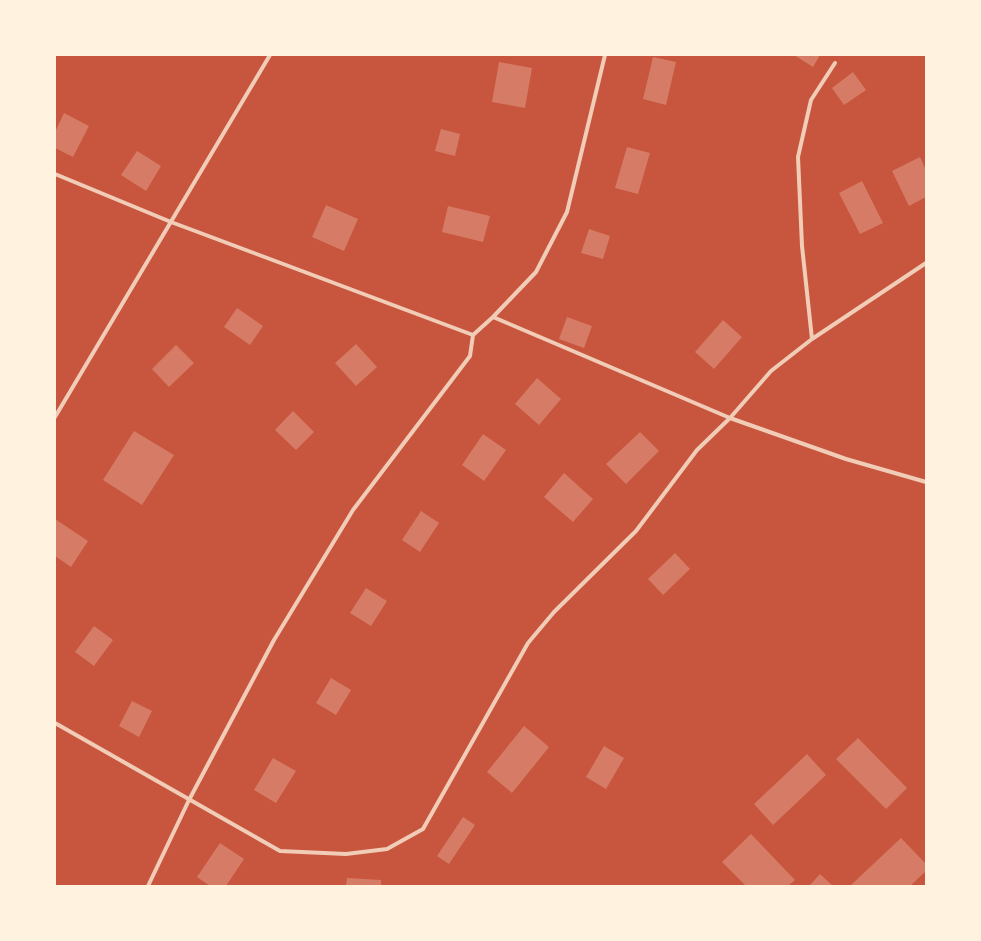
<!DOCTYPE html>
<style>
body{margin:0}
#map{position:relative;width:981px;height:941px;overflow:hidden;background:#c8553d;font-family:"Exo 2",sans-serif}
canvas{display:block}
.frame{position:absolute;inset:0;border:56px solid #fff3e0;pointer-events:none}
</style>
<div id="map">
<canvas width="981" height="941"></canvas>
<div class="frame"></div>
</div>
<script>
const ctx = document.querySelector('canvas').getContext('2d');
ctx.lineJoin = 'round';
function fillPath(path, color) {
  ctx.fillStyle = color;
  ctx.fill(path, 'evenodd');
}
function trace(path, color, width, dash) {
  ctx.strokeStyle = color;
  ctx.lineWidth = width;
  ctx.lineCap = dash ? 'butt' : 'round';
  ctx.setLineDash(dash || []);
  ctx.stroke(path);
}
fillPath(new Path2D(`
 M 794,55 L 820,55 L 813,67 Z
 M 653,57 L 676,62 L 666,105 L 643,99 Z
 M 499,62 L 532,68 L 525,108 L 492,102 Z
 M 853,72 L 866,90 L 844,105 L 832,88 Z
 M 64,113 L 89,126 L 73,157 L 55,148 L 55,132 Z
 M 441,129 L 460,134 L 455,156 L 435,151 Z
 M 627,147 L 650,153 L 638,194 L 615,188 Z
 M 137,151 L 161,166 L 146,191 L 121,175 Z
 M 920,157 L 926,170 L 926,197 L 909,206 L 892,171 Z
 M 862,181 L 883,223 L 860,234 L 839,193 Z
 M 326,205 L 358,219 L 344,251 L 312,237 Z
 M 448,206 L 490,216 L 483,242 L 442,232 Z
 M 589,229 L 610,236 L 603,259 L 581,253 Z
 M 237,308 L 263,326 L 250,345 L 224,327 Z
 M 567,317 L 592,326 L 584,348 L 559,339 Z
 M 723,320 L 742,337 L 714,369 L 695,352 Z
 M 356,344 L 377,367 L 356,386 L 335,363 Z
 M 176,345 L 194,363 L 169,387 L 152,369 Z
 M 537,378 L 561,399 L 539,425 L 515,404 Z
 M 293,411 L 314,432 L 296,450 L 275,430 Z
 M 134,431 L 174,455 L 142,505 L 103,480 Z
 M 640,432 L 659,451 L 626,484 L 606,464 Z
 M 483,434 L 506,450 L 484,481 L 462,465 Z
 M 564,473 L 593,499 L 573,522 L 544,497 Z
 M 421,511 L 439,523 L 420,552 L 402,540 Z
 M 55,519 L 88,541 L 71,567 L 55,556 Z
 M 675,553 L 690,569 L 663,595 L 648,579 Z
 M 366,588 L 387,601 L 371,626 L 350,613 Z
 M 94,626 L 113,640 L 94,666 L 75,652 Z
 M 331,678 L 351,690 L 336,715 L 316,703 Z
 M 132,701 L 152,711 L 139,737 L 119,726 Z
 M 524,726 L 549,747 L 512,793 L 487,772 Z
 M 858,738 L 907,788 L 886,809 L 836,759 Z
 M 604,746 L 624,758 L 606,789 L 586,777 Z
 M 807,754 L 826,775 L 773,825 L 754,804 Z
 M 273,758 L 296,771 L 276,803 L 254,790 Z
 M 463,817 L 475,825 L 449,864 L 437,856 Z
 M 751,834 L 795,880 L 788,886 L 746,886 L 722,862 Z
 M 901,838 L 926,864 L 926,871 L 910,886 L 852,886 L 851,885 Z
 M 220,843 L 244,859 L 226,886 L 210,886 L 197,877 Z
 M 820,874 L 833,886 L 809,886 Z
 M 347,878 L 381,880 L 381,886 L 346,886 Z`), '#d67c66');
trace(new Path2D(`
 M 55,174 L 171,222 L 473,335
 M 493,317 L 730,418 L 846,459 L 926,482
 M 812,339 L 802,246 L 798,157 L 811,100 L 835,63
 M 55,417 L 270,55
 M 55,723 L 280,851 L 346,854 L 387,849 L 423,829 L 528,643 L 554,612 L 636,531 L 697,450 L 730,418 L 771,371 L 812,339 L 926,263
 M 148,886 L 189,800 L 274,640 L 353,510 L 470,356 L 473,335 L 493,317 L 536,272 L 567,212 L 605,55`), '#f1ccb7', 4);
</script>
